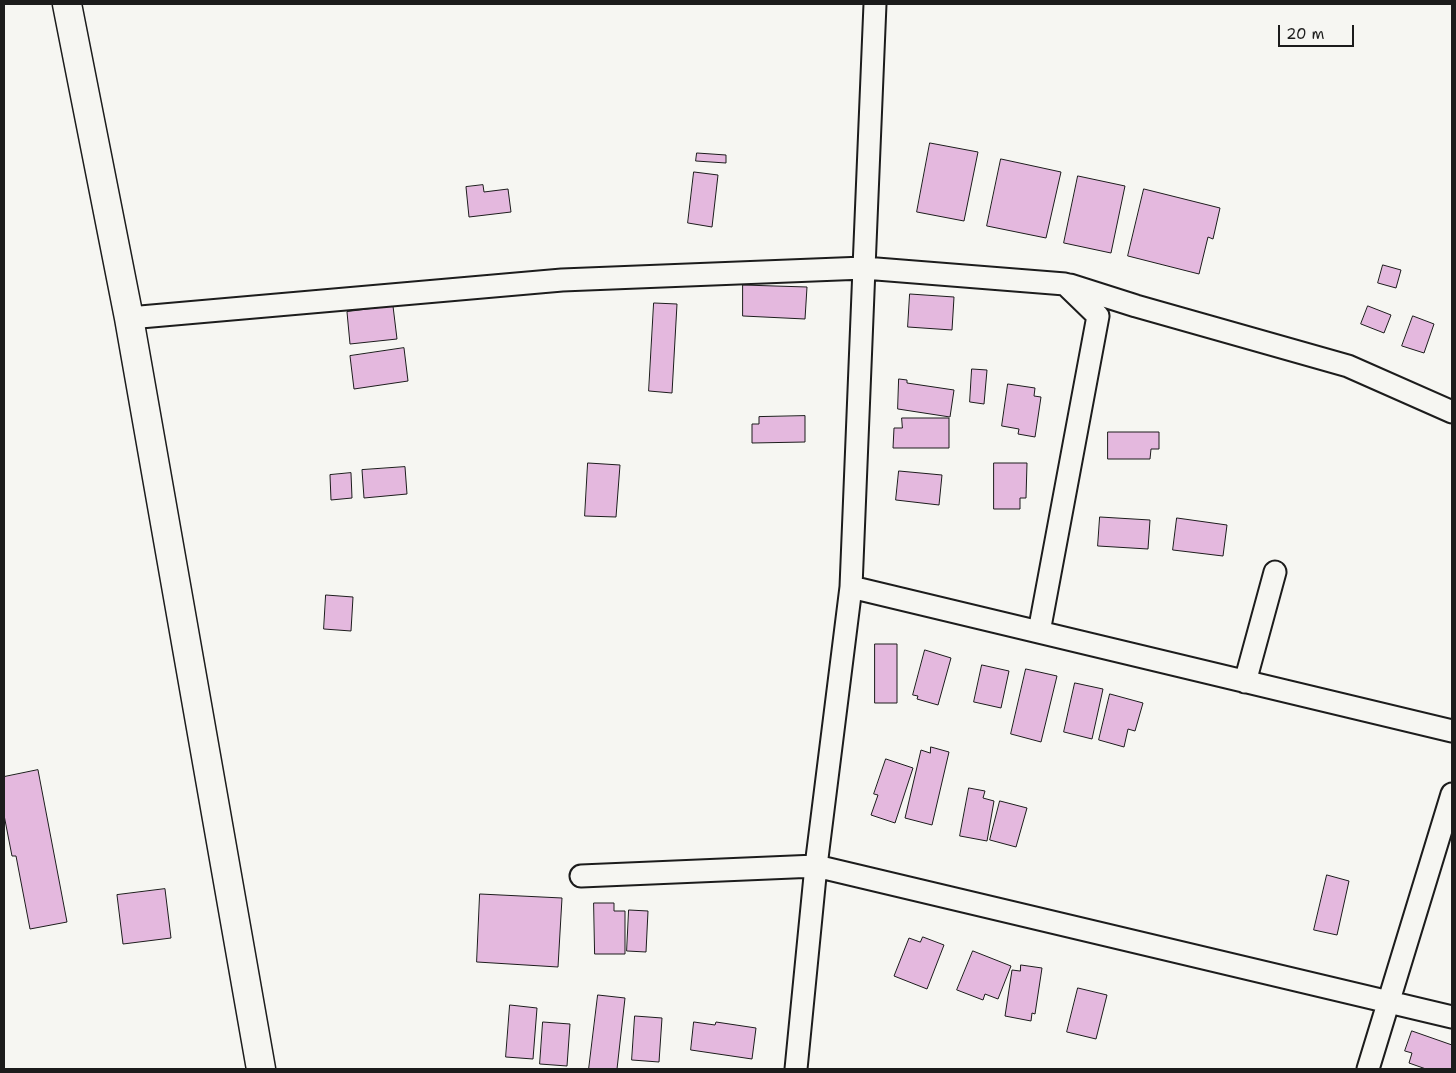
<!DOCTYPE html>
<style>
body{margin:0}
#map{position:relative;width:1456px;height:1073px;overflow:hidden;background:#f6f6f2;font-family:"Shantell Sans",sans-serif}
canvas{display:block}
.frame{position:absolute;inset:0;border:5px solid #1c1c1c;pointer-events:none}
.scale{position:absolute;left:1278px;top:25px;width:76px;height:22px;box-sizing:border-box;border:2px solid #1c1c1c;border-top:0;padding-left:6px;font-size:15px;line-height:18px;white-space:nowrap;color:#1c1c1c;-webkit-text-stroke:4px #f6f6f2;paint-order:stroke}
</style>
<div id="map">
<canvas width="1456" height="1073"></canvas>
<div class="frame"></div>
<div class="scale">20 m</div>
</div>
<script>
const ctx = document.querySelector('canvas').getContext('2d');
ctx.lineJoin = 'round';
function fillPath(path, color) {
  ctx.fillStyle = color;
  ctx.fill(path, 'evenodd');
}
function trace(path, color, width, dash) {
  ctx.strokeStyle = color;
  ctx.lineWidth = width;
  ctx.lineCap = dash ? 'butt' : 'round';
  ctx.setLineDash(dash || []);
  ctx.stroke(path);
}
const building = new Path2D(`
 M 930,143 L 978,152 L 964,221 L 917,212 Z
 M 697,153 L 726,155 L 726,163 L 696,161 Z
 M 1001,159 L 1061,172 L 1046,238 L 987,226 Z
 M 694,172 L 718,175 L 712,227 L 688,223 Z
 M 1078,176 L 1125,186 L 1111,253 L 1064,243 Z
 M 483,185 L 484,192 L 508,189 L 511,212 L 469,217 L 466,187 Z
 M 1144,189 L 1220,208 L 1213,239 L 1208,237 L 1199,274 L 1128,256 Z
 M 1383,265 L 1401,270 L 1396,288 L 1378,283 Z
 M 743,285 L 807,287 L 805,319 L 743,316 Z
 M 910,294 L 954,297 L 952,330 L 908,327 Z
 M 654,303 L 677,304 L 672,393 L 649,391 Z
 M 393,306 L 397,339 L 350,344 L 347,312 Z
 M 1368,306 L 1391,315 L 1384,333 L 1361,324 Z
 M 1413,316 L 1434,324 L 1424,353 L 1402,346 Z
 M 404,348 L 408,381 L 354,389 L 350,356 Z
 M 972,369 L 987,370 L 984,404 L 970,402 Z
 M 899,379 L 907,380 L 907,383 L 954,390 L 950,417 L 898,409 Z
 M 1008,384 L 1035,388 L 1034,396 L 1041,397 L 1035,437 L 1018,434 L 1019,429 L 1002,426 Z
 M 805,416 L 805,442 L 752,443 L 752,424 L 759,424 L 759,417 Z
 M 902,418 L 949,418 L 949,448 L 893,448 L 894,428 L 902,428 Z
 M 1108,432 L 1159,432 L 1159,449 L 1151,449 L 1150,459 L 1108,459 Z
 M 588,463 L 620,465 L 616,517 L 585,516 Z
 M 994,463 L 1027,463 L 1026,498 L 1020,498 L 1020,509 L 994,509 Z
 M 405,467 L 407,494 L 364,498 L 362,470 Z
 M 899,471 L 942,475 L 939,505 L 896,500 Z
 M 351,473 L 352,498 L 331,500 L 330,475 Z
 M 1100,517 L 1150,520 L 1148,549 L 1098,546 Z
 M 1177,518 L 1227,525 L 1223,556 L 1173,550 Z
 M 326,595 L 353,597 L 351,631 L 324,629 Z
 M 875,644 L 897,644 L 897,703 L 875,703 Z
 M 925,650 L 951,658 L 938,705 L 917,699 L 918,696 L 913,695 Z
 M 982,665 L 1009,671 L 1001,708 L 974,702 Z
 M 1026,669 L 1057,676 L 1041,742 L 1011,734 Z
 M 1075,683 L 1103,689 L 1092,739 L 1064,732 Z
 M 1110,694 L 1143,703 L 1135,731 L 1128,729 L 1124,747 L 1099,740 Z
 M 931,747 L 949,752 L 932,825 L 905,818 L 921,750 L 930,753 Z
 M 886,759 L 913,768 L 895,823 L 871,815 L 878,795 L 874,794 Z
 M 38,770 L 67,922 L 30,929 L 16,856 L 12,856 L 4,815 L 4,777 Z
 M 969,788 L 985,791 L 983,798 L 994,801 L 987,841 L 960,836 Z
 M 1000,801 L 1027,808 L 1016,847 L 990,840 Z
 M 1327,875 L 1349,881 L 1337,935 L 1314,930 Z
 M 165,889 L 171,938 L 123,944 L 117,895 Z
 M 480,894 L 562,898 L 558,967 L 477,962 Z
 M 594,903 L 614,903 L 614,911 L 625,911 L 625,954 L 595,954 Z
 M 629,910 L 648,911 L 646,952 L 627,951 Z
 M 923,937 L 944,945 L 927,989 L 894,976 L 909,938 L 920,942 Z
 M 973,951 L 1011,966 L 998,999 L 985,994 L 983,1000 L 957,990 Z
 M 1021,965 L 1042,968 L 1035,1014 L 1032,1013 L 1031,1021 L 1005,1016 L 1012,970 L 1020,971 Z
 M 1078,988 L 1107,995 L 1096,1039 L 1067,1032 Z
 M 598,995 L 625,998 L 617,1069 L 589,1069 Z
 M 510,1005 L 537,1008 L 533,1059 L 506,1057 Z
 M 635,1016 L 662,1018 L 659,1062 L 632,1060 Z
 M 543,1022 L 570,1024 L 567,1066 L 540,1064 Z
 M 694,1022 L 715,1025 L 716,1022 L 756,1028 L 752,1059 L 691,1050 Z
 M 1412,1031 L 1452,1045 L 1452,1069 L 1426,1069 L 1409,1063 L 1412,1053 L 1405,1051 Z`);
fillPath(building, '#e4b8de');
trace(building, '#1c1c1c', 1);
const street = new Path2D(`
 M 1070,285 L 1136,306 L 1348,366 L 1452,412
 M 129,318 L 562,280 L 864,268 L 875,4
 M 851,587 L 1452,731
 M 1245,682 L 1275,572
 M 581,876 L 816,866 L 1452,1017
 M 796,1069 L 816,866 L 851,587 L 864,268 L 1065,284 L 1098,316 L 1039,632
 M 1368,1069 L 1452,794`);
const secondary = new Path2D(`
 M 67,4 L 129,318 L 261,1069`);
trace(street, '#1c1c1c', 25);
trace(secondary, '#1c1c1c', 31);
trace(street, '#f6f6f2', 21);
trace(secondary, '#f6f6f2', 28);
</script>
